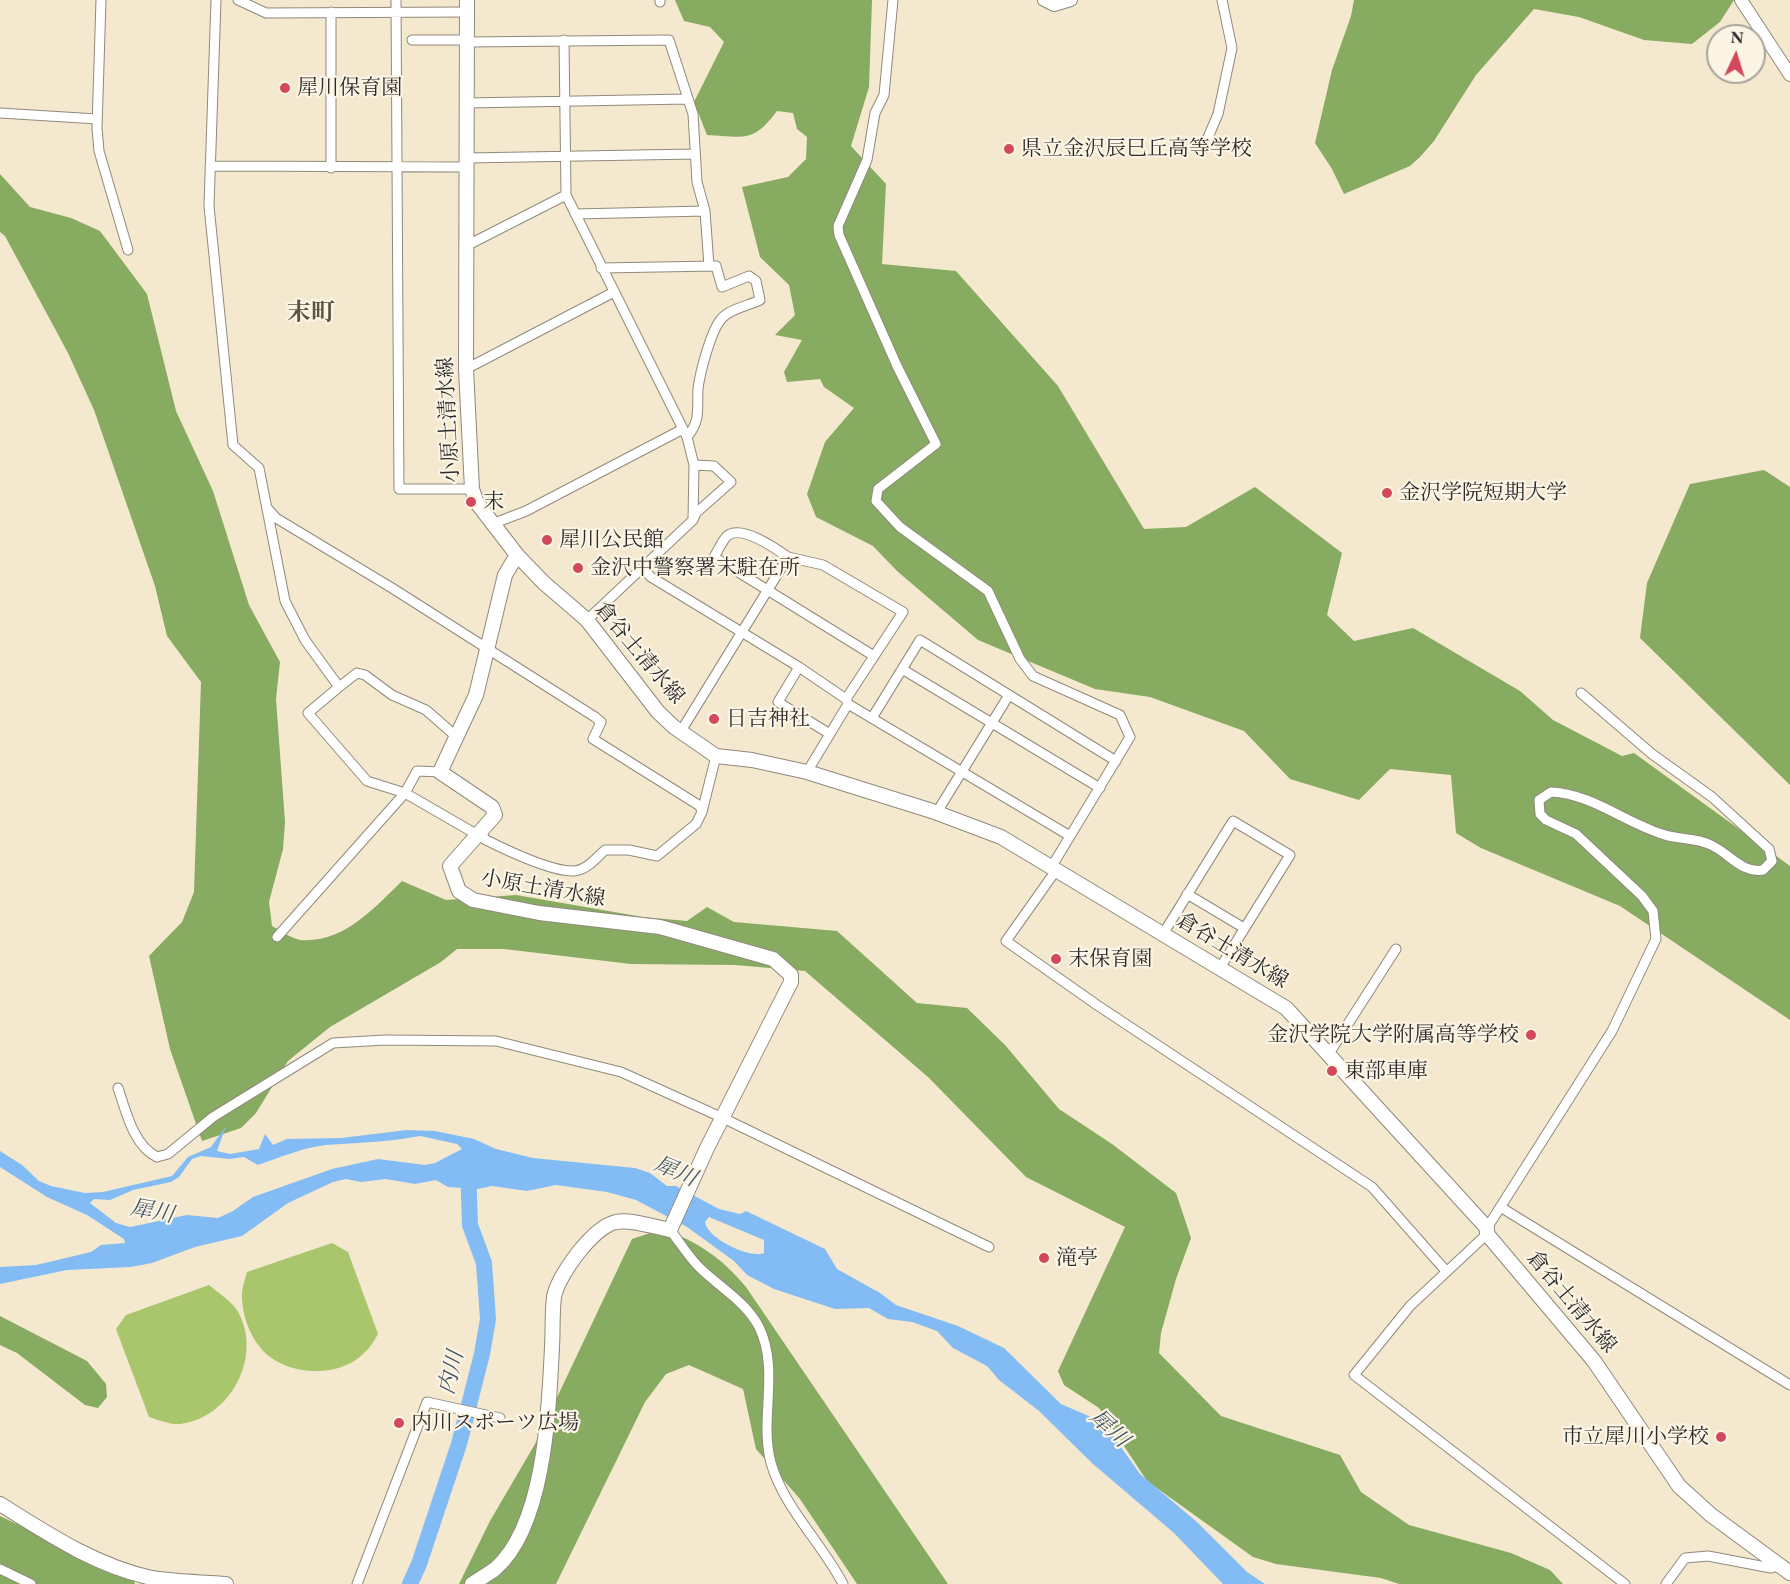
<!DOCTYPE html>
<meta charset="utf-8">
<style>
body{margin:0}
#map{position:relative;width:1790px;height:1584px;overflow:hidden;background:#f4e8ce;font-family:"EB Garamond",serif}
canvas{display:block}
.north{position:absolute;left:1706px;top:24px;width:60px;height:60px;box-sizing:border-box;background:#fcf5e5;border:2px solid #a8a49b;border-radius:50%;rotate:4deg;font-size:16px;font-weight:700;line-height:24px;text-align:center;color:#2b2b2b}
.north::after{content:'';display:block;margin:auto;width:21px;height:27px;background:#d1495b;clip-path:polygon(50% 0,100% 100%,50% 72%,0 100%)}
</style>
<div id="map">
<canvas width="1790" height="1584"></canvas>
<div class="north">N</div>
</div>
<script>
const ctx = document.querySelector('canvas').getContext('2d');
ctx.lineJoin = 'round';
function fillPath(path, color) {
  ctx.fillStyle = color;
  ctx.fill(path, 'evenodd');
}
function trace(path, color, width, dash) {
  ctx.strokeStyle = color;
  ctx.lineWidth = width;
  ctx.lineCap = dash ? 'butt' : 'round';
  ctx.setLineDash(dash || []);
  ctx.stroke(path);
}
function drawText(font, color, halo, rows, align = 'center') {
  ctx.font = font + ' "EB Garamond","Noto Serif JP",serif';
  ctx.lineWidth = 4.5;
  ctx.setLineDash([]);
  ctx.textBaseline = 'middle';
  ctx.strokeStyle = halo;
  ctx.fillStyle = color;
  for (const [text, x, y, turn = 0] of rows) {
    ctx.save();
    ctx.translate(x, y);
    ctx.rotate((+turn || 0) * Math.PI / 180);
    ctx.textAlign = isNaN(turn) ? turn : align;
    if (halo) ctx.strokeText(text, 0, 0);
    ctx.fillText(text, 0, 0);
    ctx.restore();
  }
}
fillPath(new Path2D(`
 M 332,1243 L 348,1252 L 378,1334 C 374,1341 370,1348 364,1353 C 339,1380 281,1376 259,1346 C 249,1333 243,1316 242,1299 C 241,1290 245,1280 247,1272 Z
 M 209,1285 C 217,1292 231,1301 237,1310 C 264,1355 231,1418 180,1424 C 171,1425 158,1420 149,1417 L 116,1329 L 126,1315 Z`), '#aac66c');
fillPath(new Path2D(`
 M 675,0 L 872,0 L 869,87 L 851,146 L 886,184 L 882,264 L 956,271 L 1058,386 L 1144,529 L 1186,527 L 1255,487 L 1342,553 L 1327,615 L 1354,641 L 1413,628 L 1520,691 L 1553,720 L 1622,756 L 1634,753 L 1790,866 L 1790,1020 L 1620,906 L 1481,848 L 1456,833 L 1451,775 L 1390,769 L 1359,800 L 1290,779 L 1244,731 L 1150,697 L 1095,689 L 978,640 L 897,571 L 873,546 L 816,517 L 807,494 L 825,442 L 854,408 L 824,387 L 820,379 L 787,382 L 784,372 L 802,340 L 775,335 L 795,315 L 789,285 L 760,257 L 742,187 L 788,177 L 806,159 L 807,137 L 797,129 L 793,113 L 777,111 C 753,143 745,137 707,135 L 694,102 L 724,42 L 710,27 L 684,21 Z
 M 1354,0 L 1734,0 L 1720,22 L 1692,44 L 1644,40 L 1579,17 L 1534,9 L 1476,75 L 1434,141 L 1420,157 L 1410,166 L 1344,194 L 1332,169 L 1315,143 L 1332,70 L 1351,16 Z
 M 0,174 L 30,207 L 71,218 L 100,231 L 147,294 L 176,411 L 213,491 L 249,605 L 280,662 L 276,699 L 285,822 L 283,849 L 269,902 L 272,926 C 280,930 292,939 301,940 C 344,943 374,908 402,881 L 446,900 L 516,895 L 643,917 L 687,921 L 707,907 L 734,922 L 837,931 L 917,1003 L 967,1008 L 1005,1045 L 1059,1109 L 1112,1144 L 1176,1193 L 1191,1238 L 1176,1279 L 1161,1333 L 1159,1353 L 1221,1416 L 1340,1455 L 1361,1492 L 1409,1525 L 1511,1553 L 1550,1570 L 1563,1584 L 1399,1584 L 1381,1578 L 1276,1564 L 1253,1557 L 1147,1481 L 1099,1408 L 1064,1385 L 1058,1371 L 1125,1227 L 1026,1177 L 928,1077 L 805,971 L 735,965 L 631,964 L 504,949 L 457,949 L 441,962 L 330,1027 L 288,1061 L 256,1113 L 241,1128 L 202,1141 L 170,1049 L 149,956 L 182,922 L 194,892 L 201,682 L 167,636 L 155,586 L 94,410 L 68,353 L 5,236 L 0,232 Z
 M 1764,470 L 1790,487 L 1790,785 L 1640,638 L 1647,583 L 1690,484 Z
 M 662,1229 C 697,1241 722,1258 746,1287 L 948,1584 L 857,1584 L 800,1499 L 756,1449 L 743,1389 L 689,1365 L 666,1374 L 645,1402 L 556,1584 L 459,1584 L 490,1521 L 535,1444 L 632,1239 Z
 M 0,1316 L 87,1361 L 106,1384 L 107,1397 L 98,1408 L 85,1405 L 17,1353 L 0,1345 Z
 M 0,1516 L 134,1581 L 135,1584 L 0,1584 Z`), '#87ab60');
fillPath(new Path2D(`
 M 226,1126 L 217,1151 L 230,1154 L 259,1149 L 265,1134 L 273,1145 L 287,1139 L 341,1138 L 407,1130 L 435,1131 L 474,1139 L 496,1149 L 533,1158 L 635,1168 L 650,1173 L 667,1186 L 676,1186 L 719,1209 L 740,1214 L 746,1211 L 825,1249 L 837,1269 L 880,1293 L 896,1305 L 958,1326 L 1004,1348 L 1061,1404 L 1091,1417 L 1111,1433 L 1140,1474 L 1197,1522 L 1247,1572 L 1265,1584 L 1223,1584 L 1174,1533 L 1093,1464 L 1039,1411 L 999,1380 L 987,1366 L 953,1348 L 937,1331 L 912,1322 L 888,1319 L 869,1308 L 835,1309 L 774,1289 L 747,1275 L 734,1261 L 687,1227 L 636,1200 L 607,1192 L 556,1185 L 527,1191 L 492,1186 L 478,1189 L 448,1187 L 436,1180 L 415,1184 L 386,1179 L 361,1182 L 346,1179 L 333,1182 L 288,1203 L 242,1236 L 195,1247 L 152,1263 L 131,1267 L 67,1270 L 0,1284 L 0,1267 L 36,1265 L 91,1252 L 101,1245 L 125,1243 L 124,1239 L 87,1215 L 47,1197 L 0,1167 L 0,1151 L 22,1165 L 39,1181 L 51,1186 L 85,1193 L 103,1192 L 172,1176 L 188,1157 L 211,1147 ZM 420,1136 L 457,1144 L 462,1149 L 435,1163 L 425,1165 L 378,1159 L 332,1169 L 253,1197 L 233,1211 L 218,1218 L 187,1215 L 130,1227 L 116,1223 L 90,1203 L 94,1199 L 110,1200 L 133,1190 L 171,1182 L 179,1177 L 192,1159 L 201,1156 L 229,1159 L 244,1157 L 258,1165 C 278,1158 305,1147 326,1145 C 357,1143 388,1142 420,1136 ZM 709,1217 L 764,1240 L 764,1253 C 749,1259 707,1238 705,1222 Z`), '#83bcf4');
trace(new Path2D(`
 M 410,1584 L 419,1564 L 459,1444 L 482,1354 L 488,1319 L 484,1263 L 470,1225 L 468,1166`), '#83bcf4', 16);
const minor = new Path2D(`
 M 101,0 L 97,128 L 99,151 L 128,250
 M 216,0 L 209,206 L 233,445 L 259,468 L 285,601 L 305,640 L 339,687 L 308,713 L 367,781 L 405,793 L 476,834
 M 238,0 L 266,13 L 467,12
 M 396,0 L 399,489 L 472,489
 M 660,0 L 660,2
 M 893,0 L 884,95 L 875,113 L 867,160 L 838,226 L 839,235 L 897,366 L 936,444 L 878,489 L 876,501 L 900,527 L 988,591 L 1020,659 L 1033,676 L 1120,715 L 1130,737 L 1052,866
 M 412,40 L 467,40
 M 564,40 L 566,195 L 687,437 L 694,465 L 693,520 L 587,620
 M 467,42 L 669,40 L 693,114 L 697,182 L 705,211 L 575,214
 M 467,103 L 688,99
 M 0,113 L 97,119
 M 1203,149 L 1218,114 L 1232,48 L 1222,0
 M 467,158 L 695,154
 M 210,166 L 466,167
 M 331,168 L 331,12
 M 705,211 L 709,266
 M 466,246 L 566,195
 M 601,268 L 716,266 L 722,287 L 749,276 L 756,281 L 760,300 C 750,305 730,309 722,318 C 711,330 700,372 698,389 C 697,408 701,421 687,437
 M 466,369 L 614,292
 M 268,509 L 276,518 L 392,588 L 595,717 L 601,722 L 593,739 L 700,806 L 702,812
 M 693,520 L 696,513 L 731,482 L 714,466 L 694,465
 M 492,524 L 526,511 L 683,429
 M 788,557 C 775,548 741,524 727,536 C 722,541 718,551 714,557 L 874,656
 M 642,568 L 651,577 L 799,667 L 846,699 L 848,704 L 1070,836
 M 799,667 L 778,702 L 830,734
 M 902,669 L 1100,788
 M 339,687 L 357,673 L 365,675 L 392,695 L 426,710 L 458,738
 M 872,718 L 920,640 L 1116,761
 M 681,731 L 788,557 L 823,565 L 903,612 L 846,699
 M 807,772 L 848,704
 M 937,812 L 1009,695
 M 482,830 L 484,839 C 504,849 552,872 574,871 C 587,870 596,858 605,850 L 629,850 L 657,856 L 696,824 L 702,812 L 716,756
 M 1057,869 L 1006,941 L 1097,1005 L 1372,1187 L 1446,1271
 M 1187,894 L 1244,928
 M 1163,934 L 1233,821 L 1290,855 L 1220,968
 M 277,937 L 405,793 L 417,771 L 440,772
 M 1328,1055 L 1396,949
 M 118,1088 C 126,1111 133,1145 157,1157 L 168,1154 L 213,1117 L 333,1043 L 385,1040 L 496,1041 L 621,1072 L 723,1118 L 989,1247
 M 1502,1208 L 1790,1385
 M 1487,1228 L 1612,1031 L 1656,939 L 1653,911 L 1642,896 L 1576,834 L 1546,820 L 1540,814 L 1539,800 L 1551,792 C 1592,794 1624,822 1662,834 C 1678,840 1695,837 1711,845 C 1729,853 1742,874 1763,870 L 1772,861 L 1769,849 L 1712,797 L 1652,754 L 1581,693
 M 670,1230 C 680,1242 689,1258 701,1269 C 721,1288 746,1302 759,1327 C 780,1370 759,1419 771,1463 C 784,1508 822,1543 843,1584
 M 1487,1234 L 1410,1306 L 1354,1375 L 1625,1584
 M 0,1569 L 31,1584
 M 357,1584 L 427,1402 L 500,1418
 M 1666,1584 L 1685,1558 L 1708,1556 L 1771,1568 L 1779,1565`);
const tertiary = new Path2D(`
 M 1044,0 L 1054,5 L 1071,0
 M 1741,0 L 1790,75`);
const secondary = new Path2D(`
 M 467,0 L 466,369 L 472,489 L 477,503 L 517,555 L 544,583 L 587,620 L 658,712 L 674,727 L 716,756 L 752,760 L 807,772 L 932,811 L 1001,837 L 1286,1008 L 1487,1228 L 1487,1234 L 1594,1361 L 1679,1486 L 1711,1515 L 1790,1573
 M 0,1504 C 48,1534 96,1566 152,1578 C 176,1582 202,1582 226,1584
 M 472,1584 C 480,1579 488,1574 495,1569 C 545,1526 549,1409 552,1347 C 553,1331 552,1313 554,1297 C 558,1275 593,1227 616,1222 C 632,1219 654,1227 670,1230 L 707,1148 L 791,982 L 791,975 L 773,959 L 660,927 L 539,913 L 473,900 L 459,891 L 450,866 L 495,815 L 492,807 L 440,772 L 476,695 L 505,575 L 517,555`);
trace(minor, '#908a7c', 11);
trace(tertiary, '#908a7c', 14);
trace(secondary, '#908a7c', 16);
trace(minor, '#fff', 9);
trace(tertiary, '#fff', 12);
trace(secondary, '#fff', 14);
for (const [x, y, r, color] of [
 [285,88,6,"#d1495b"],
 [1009,149,6,"#d1495b"],
 [1387,493,6,"#d1495b"],
 [471,502,6,"#d1495b"],
 [547,540,6,"#d1495b"],
 [578,568,6,"#d1495b"],
 [714,719,6,"#d1495b"],
 [1056,959,6,"#d1495b"],
 [1531,1035,6,"#d1495b"],
 [1332,1071,6,"#d1495b"],
 [1044,1258,6,"#d1495b"],
 [399,1423,6,"#d1495b"],
 [1721,1437,6,"#d1495b"]
]) {
  const dot = new Path2D();
  dot.arc(x, y, r, 0, 2 * Math.PI);
  ctx.fillStyle = color;
  ctx.fill(dot);
  trace(dot, '#fcf5e5', 2);
}
drawText('21px', '#2b2b2b', '#fcf5e5', [
 ["犀川保育園",297,88],
 ["県立金沢辰巳丘高等学校",1021,149],
 ["金沢学院短期大学",1399,493],
 ["末",483,502],
 ["犀川公民館",559,540],
 ["金沢中警察署末駐在所",590,568],
 ["日吉神社",726,719],
 ["末保育園",1068,959],
 ["金沢学院大学附属高等学校",1519,1035,"right"],
 ["東部車庫",1344,1071],
 ["滝亭",1056,1258],
 ["内川スポーツ広場",411,1423],
 ["市立犀川小学校",1709,1437,"right"]
], 'left');
drawText('21px', '#2b2b2b', '#fcf5e5', [
 ["小原土清水線",449,420,-93],
 ["倉谷土清水線",639,653,50],
 ["小原土清水線",543,889,10],
 ["倉谷土清水線",1232,951,31],
 ["倉谷土清水線",1571,1302,50]
]);
drawText('italic 22px', '#455667', '#fcf5e5', [
 ["犀川",675,1172,23],
 ["犀川",152,1212,10],
 ["内川",452,1373,-77],
 ["犀川",1109,1429,43]
]);
drawText('bold 24px', '#615344', '#fcf5e5', [
 ["末町",311,313]
]);
</script>
